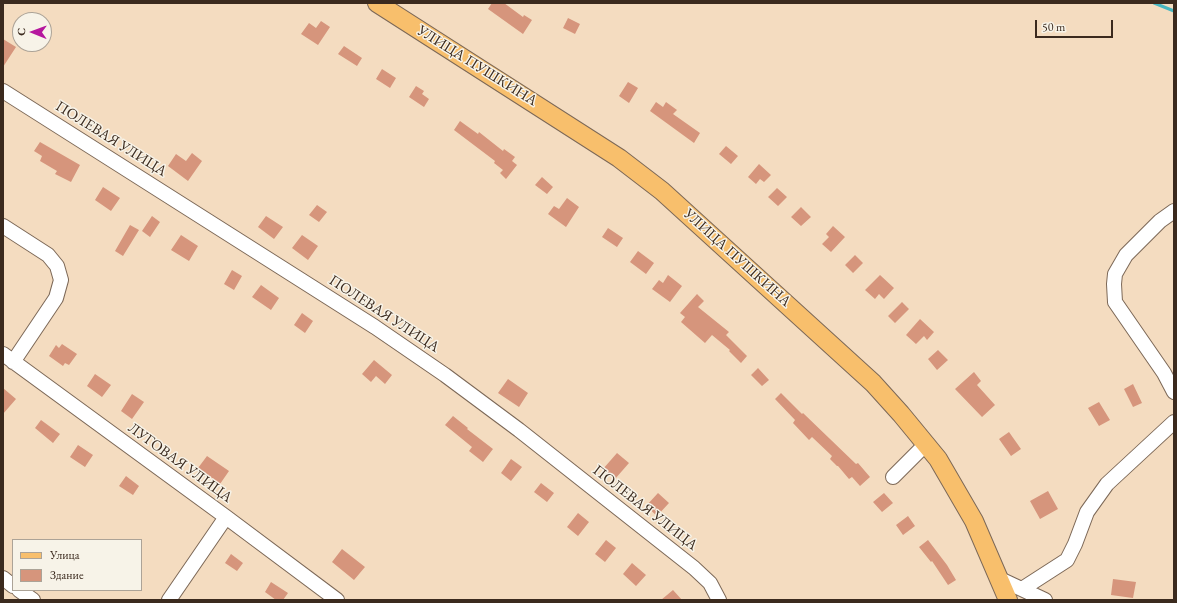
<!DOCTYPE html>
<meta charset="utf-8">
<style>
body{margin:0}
#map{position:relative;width:1177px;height:603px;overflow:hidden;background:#f4dcc0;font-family:"EB Garamond",serif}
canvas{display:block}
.frame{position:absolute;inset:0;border:4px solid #3b2a1e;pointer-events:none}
.legend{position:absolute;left:12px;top:539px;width:130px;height:52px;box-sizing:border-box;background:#f7f3e8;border:1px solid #aca397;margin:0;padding:5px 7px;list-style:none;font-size:12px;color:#3b2a1e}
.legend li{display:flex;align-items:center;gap:8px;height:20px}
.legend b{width:20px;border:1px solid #aca397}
.north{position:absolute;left:12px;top:12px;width:40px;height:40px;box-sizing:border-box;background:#f7f3e8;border:1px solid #aca397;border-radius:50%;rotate:271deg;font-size:11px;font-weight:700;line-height:16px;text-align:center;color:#3b2a1e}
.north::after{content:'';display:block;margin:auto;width:14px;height:18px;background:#b5179e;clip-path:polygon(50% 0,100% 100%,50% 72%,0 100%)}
.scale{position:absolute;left:1035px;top:20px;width:78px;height:18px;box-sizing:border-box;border:2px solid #3b2a1e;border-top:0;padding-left:5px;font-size:12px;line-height:14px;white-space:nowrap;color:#3b2a1e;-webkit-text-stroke:3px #f7f3e8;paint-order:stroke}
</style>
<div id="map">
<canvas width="1177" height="603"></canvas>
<div class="frame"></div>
<ul class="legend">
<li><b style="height:5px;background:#f8bf6c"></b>Улица</li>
<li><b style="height:11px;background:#d6957c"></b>Здание</li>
</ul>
<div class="north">С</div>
<div class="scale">50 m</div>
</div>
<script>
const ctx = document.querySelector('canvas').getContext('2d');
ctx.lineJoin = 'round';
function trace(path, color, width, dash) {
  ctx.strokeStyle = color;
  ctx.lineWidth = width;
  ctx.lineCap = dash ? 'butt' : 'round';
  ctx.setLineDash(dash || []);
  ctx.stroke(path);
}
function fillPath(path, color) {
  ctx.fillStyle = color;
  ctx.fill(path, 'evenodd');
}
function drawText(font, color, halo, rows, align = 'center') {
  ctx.font = font + ' "EB Garamond",serif';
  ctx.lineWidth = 3;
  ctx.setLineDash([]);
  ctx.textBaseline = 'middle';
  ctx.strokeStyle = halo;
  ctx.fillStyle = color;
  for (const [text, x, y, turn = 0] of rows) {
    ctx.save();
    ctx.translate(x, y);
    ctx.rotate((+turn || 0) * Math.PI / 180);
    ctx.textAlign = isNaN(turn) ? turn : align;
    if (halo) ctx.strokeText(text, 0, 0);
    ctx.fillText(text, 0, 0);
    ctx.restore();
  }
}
trace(new Path2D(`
 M 1154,3 L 1174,11`), '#47b6c0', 3);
fillPath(new Path2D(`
 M 492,3 L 504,3 L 523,17 L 524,15 L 532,20 L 523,34 L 488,9 Z
 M 568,18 L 580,24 L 575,34 L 563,28 Z
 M 321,21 L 330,27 L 318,45 L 301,34 L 309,23 L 316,28 Z
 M 3,39 L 16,47 L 3,67 Z
 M 344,46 L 362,58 L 357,66 L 338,54 Z
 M 382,69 L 396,78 L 390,88 L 376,79 Z
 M 628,82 L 638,88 L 629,103 L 619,96 Z
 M 416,86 L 424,91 L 422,94 L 429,99 L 424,107 L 409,97 Z
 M 656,102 L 663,107 L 666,102 L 677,110 L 673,114 L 700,133 L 694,143 L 650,111 Z
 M 460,121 L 478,134 L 479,132 L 503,151 L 504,149 L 515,157 L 512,161 L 517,165 L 506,179 L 500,173 L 503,170 L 494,163 L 495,161 L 454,130 Z
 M 40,142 L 80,165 L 71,182 L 55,174 L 57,171 L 40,161 L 42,156 L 34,151 Z
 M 726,146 L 738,156 L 731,164 L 719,154 Z
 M 192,153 L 202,161 L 188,181 L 168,166 L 176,154 L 186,161 Z
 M 759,164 L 771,175 L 764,182 L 760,179 L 756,184 L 748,177 Z
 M 542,177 L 553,187 L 547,194 L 535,185 Z
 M 103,187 L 120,198 L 111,211 L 95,200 Z
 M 777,188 L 787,197 L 778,206 L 768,197 Z
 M 567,198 L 579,207 L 566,227 L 548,214 L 554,206 L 559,209 Z
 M 317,205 L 327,212 L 319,222 L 309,215 Z
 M 801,207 L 811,217 L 801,226 L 791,217 Z
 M 152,216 L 160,222 L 150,237 L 142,231 Z
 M 266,216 L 283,227 L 274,239 L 258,227 Z
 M 130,225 L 139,230 L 123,256 L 115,251 Z
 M 833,226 L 845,237 L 831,252 L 822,244 L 829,237 L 826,234 Z
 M 608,228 L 623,238 L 617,247 L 602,237 Z
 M 181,235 L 198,246 L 189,261 L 171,250 Z
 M 302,235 L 318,246 L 308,260 L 292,248 Z
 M 638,251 L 654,263 L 646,274 L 630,262 Z
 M 855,255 L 863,263 L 853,273 L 845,265 Z
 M 232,270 L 242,276 L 234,290 L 224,284 Z
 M 668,275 L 682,286 L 670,302 L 652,289 L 659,280 L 663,283 Z
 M 880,275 L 894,288 L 884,299 L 879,294 L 875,299 L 865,290 Z
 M 261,285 L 279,298 L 271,310 L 252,297 Z
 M 697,294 L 704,301 L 698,307 L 729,332 L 726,335 L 747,356 L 741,363 L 729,351 L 730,350 L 712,335 L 705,343 L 681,322 L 685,317 L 680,313 Z
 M 902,302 L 909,309 L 895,323 L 888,316 Z
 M 302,313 L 313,321 L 305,333 L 294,325 Z
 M 920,319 L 934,332 L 927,340 L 924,336 L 916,344 L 906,335 Z
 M 62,344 L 77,354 L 69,365 L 65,363 L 63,366 L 49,356 L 56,345 L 59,348 Z
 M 938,350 L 948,360 L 937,370 L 928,359 Z
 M 374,360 L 392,375 L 385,384 L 376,376 L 371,382 L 362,374 Z
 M 758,368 L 769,380 L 762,386 L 751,375 Z
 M 974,372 L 981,381 L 977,385 L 995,405 L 982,417 L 955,389 Z
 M 95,374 L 111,385 L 102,397 L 87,386 Z
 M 508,379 L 528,393 L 519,407 L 498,393 Z
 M 1133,384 L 1142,403 L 1133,407 L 1124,389 Z
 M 3,388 L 16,399 L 3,414 Z
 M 781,393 L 802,414 L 803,413 L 856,464 L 858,463 L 870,477 L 860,486 L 852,477 L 849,479 L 838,466 L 837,466 L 830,459 L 832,456 L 812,437 L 809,440 L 793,423 L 795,420 L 775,399 Z
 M 132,394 L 144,402 L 132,419 L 121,411 Z
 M 1099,402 L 1110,420 L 1099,426 L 1088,408 Z
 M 453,416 L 468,428 L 467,429 L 493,449 L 483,462 L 469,451 L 472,447 L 445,425 Z
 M 41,420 L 60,434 L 53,443 L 35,428 Z
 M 1009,432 L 1021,449 L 1011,456 L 999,439 Z
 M 78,445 L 93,455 L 85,467 L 70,457 Z
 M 617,453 L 629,463 L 615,479 L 603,469 Z
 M 207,456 L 229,471 L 220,484 L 198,468 Z
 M 511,459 L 522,467 L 511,481 L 501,473 Z
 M 126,476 L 139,486 L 133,495 L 119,486 Z
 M 541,483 L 554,493 L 547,502 L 534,492 Z
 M 1048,491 L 1058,509 L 1040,519 L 1030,501 Z
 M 658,493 L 669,503 L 657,516 L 646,506 Z
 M 884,493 L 893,503 L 882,512 L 873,502 Z
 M 578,513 L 589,522 L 578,536 L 567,527 Z
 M 908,516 L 915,526 L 903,535 L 896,525 Z
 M 606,540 L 616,548 L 605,562 L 595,554 Z
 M 928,540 L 947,565 L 956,580 L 948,585 L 932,561 L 931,562 L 919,547 Z
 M 342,549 L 365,567 L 354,580 L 332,562 Z
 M 231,554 L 243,563 L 237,571 L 225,563 Z
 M 632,563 L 646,575 L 636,586 L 623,574 Z
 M 1113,579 L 1136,582 L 1133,598 L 1111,595 Z
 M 271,582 L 288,593 L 283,600 L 276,600 L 265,592 Z
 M 673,590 L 682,600 L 661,600 Z`), '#d6957c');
const minor = new Path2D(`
 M 3,91 L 375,327 L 445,375 L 519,430 L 694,568 L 710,583 L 719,600
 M 1174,211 L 1160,221 L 1126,255 L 1115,274 L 1114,284 L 1115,302 L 1164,373 L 1174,392
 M 3,226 L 48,255 L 57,266 L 61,280 L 56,298 L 13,362
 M 3,354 L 226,517 L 337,600
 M 893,477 L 926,444
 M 3,578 L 13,586
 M 998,578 L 1045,600
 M 1022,589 L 1067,560 L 1075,544 L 1087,512 L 1107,484 L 1174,422
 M 19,590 L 33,600
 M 169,600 L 226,517`);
const major = new Path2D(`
 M 377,3 L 619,158 L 662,191 L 873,383 L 901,414 L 938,459 L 974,521 L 1008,600`);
trace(minor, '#7c6857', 16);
trace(major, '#7c6857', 20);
trace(minor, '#fff', 14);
trace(major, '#f8bf6c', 18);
drawText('15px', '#3b2a1e', '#f7f3e8', [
 ["УЛИЦА ПУШКИНА",477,66,32],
 ["ПОЛЕВАЯ УЛИЦА",111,139,32],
 ["УЛИЦА ПУШКИНА",737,258,42],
 ["ПОЛЕВАЯ УЛИЦА",384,314,33],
 ["ЛУГОВАЯ УЛИЦА",180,463,36],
 ["ПОЛЕВАЯ УЛИЦА",645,508,38]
]);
</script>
